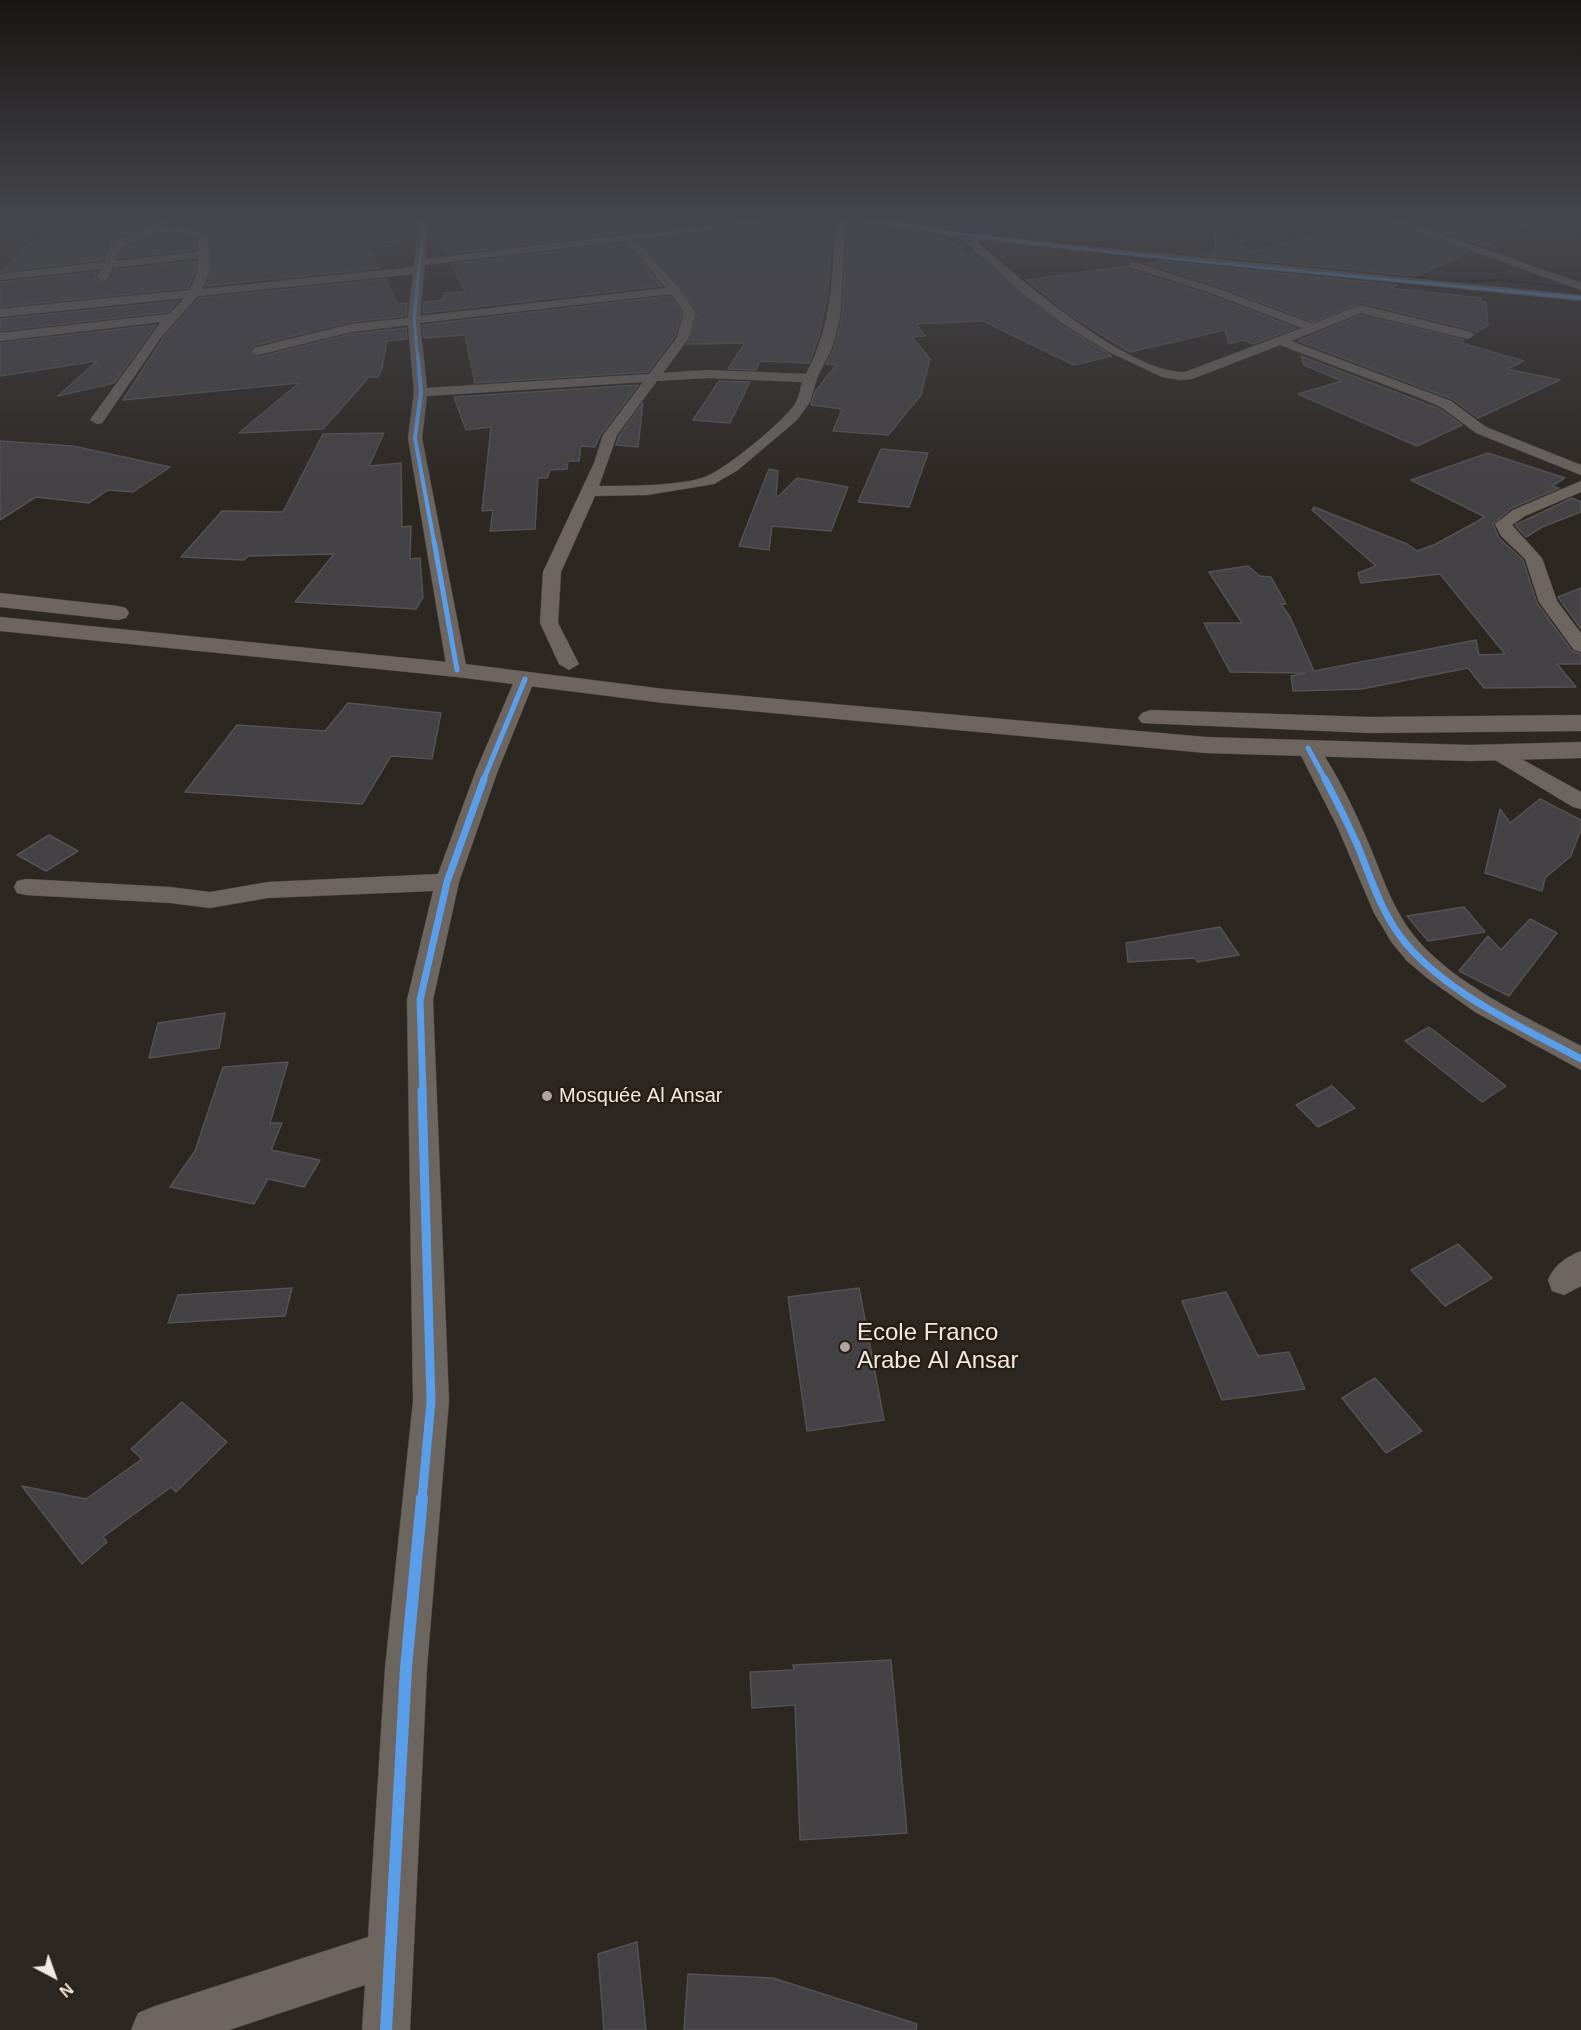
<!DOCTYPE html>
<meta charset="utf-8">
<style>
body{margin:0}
#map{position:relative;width:1581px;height:2030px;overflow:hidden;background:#2d2721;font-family:Helvetica,sans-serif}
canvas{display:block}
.north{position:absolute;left:24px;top:1946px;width:60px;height:60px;-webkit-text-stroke:4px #281d13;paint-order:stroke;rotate:139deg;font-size:16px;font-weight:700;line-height:24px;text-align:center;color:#f1e9e2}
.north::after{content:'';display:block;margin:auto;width:21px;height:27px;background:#f1e9e2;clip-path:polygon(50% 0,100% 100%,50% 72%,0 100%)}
</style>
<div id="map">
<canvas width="1581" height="2030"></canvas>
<div class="north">N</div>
</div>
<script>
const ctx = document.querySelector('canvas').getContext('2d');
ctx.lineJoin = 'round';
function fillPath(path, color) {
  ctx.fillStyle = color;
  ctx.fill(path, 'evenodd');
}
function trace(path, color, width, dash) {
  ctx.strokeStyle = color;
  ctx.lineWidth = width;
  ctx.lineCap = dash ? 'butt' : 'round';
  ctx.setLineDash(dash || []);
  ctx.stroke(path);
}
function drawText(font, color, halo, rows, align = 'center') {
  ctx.font = font + ' Helvetica,sans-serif';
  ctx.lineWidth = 4.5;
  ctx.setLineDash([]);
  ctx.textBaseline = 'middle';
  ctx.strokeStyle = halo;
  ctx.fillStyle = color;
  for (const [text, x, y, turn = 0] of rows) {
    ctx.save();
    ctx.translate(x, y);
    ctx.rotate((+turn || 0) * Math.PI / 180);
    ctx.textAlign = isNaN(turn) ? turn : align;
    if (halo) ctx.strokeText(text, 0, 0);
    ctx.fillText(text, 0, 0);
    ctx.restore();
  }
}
fillPath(new Path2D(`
 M 891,219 L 899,219 L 946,230 L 1007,237 L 1005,238 L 946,232 Z
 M 1056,242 L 1093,243 L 1148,253 L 1257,262 L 1278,263 L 1293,258 L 1295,259 L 1278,265 L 1257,264 L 1148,255 L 1093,245 L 1055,244 Z
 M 1335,265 L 1348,269 L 1388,270 L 1441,281 L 1501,279 L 1581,288 L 1581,290 L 1501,281 L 1441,283 L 1388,272 L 1348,271 L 1334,267 Z`), '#050e2b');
const building = new Path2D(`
 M 79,219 L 156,219 L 110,242 L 102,260 L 1,272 L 22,250 L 20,250 Z
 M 355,219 L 403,219 L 398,246 L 370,247 L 380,268 L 206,286 L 211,273 L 211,237 L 191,226 L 170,225 L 238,221 L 241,227 L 283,222 L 285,228 Z
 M 431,219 L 739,219 L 447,254 Z
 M 794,219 L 834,219 L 827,298 L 819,336 L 809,363 L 760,361 L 756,370 L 728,369 L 745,343 L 687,344 L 698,312 L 640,242 Z
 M 848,219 L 942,238 L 986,263 L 1061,325 L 1112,356 L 1074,365 L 983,321 L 916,324 L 925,336 L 912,337 L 930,359 L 921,395 L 888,435 L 833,431 L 842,409 L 811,405 L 815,392 L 836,365 L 826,364 L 834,349 L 842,317 Z
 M 1364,219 L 1382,219 L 1470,252 L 1416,276 L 1202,255 L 1216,253 L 1215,230 L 1253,252 Z
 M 1406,219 L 1546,219 L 1484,246 Z
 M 153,235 L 188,236 L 197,240 L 196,250 L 118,258 L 122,250 Z
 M 625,243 L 662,286 L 423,313 L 424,302 L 443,300 L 444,293 L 465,292 L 452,264 Z
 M 196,261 L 195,272 L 188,288 L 0,307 L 0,282 L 97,272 L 95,279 L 104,283 L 111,279 L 114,270 Z
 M 1162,261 L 1397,285 L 1390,288 L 1481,298 L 1480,301 L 1486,302 L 1488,325 L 1476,333 L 1473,330 L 1361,303 L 1313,322 L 1217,286 L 1145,263 Z
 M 1127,266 L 1128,269 L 1207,294 L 1296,328 L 1253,344 L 1243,340 L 1229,344 L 1225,330 L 1130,352 L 1076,319 L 1026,280 Z
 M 386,279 L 398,304 L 407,303 L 406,316 L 350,322 L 253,346 L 250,350 L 259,357 L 351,334 L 406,328 L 407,339 L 387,341 L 382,368 L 378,377 L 369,377 L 323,429 L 239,433 L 299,383 L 123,400 L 164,337 L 199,298 Z
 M 670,296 L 682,313 L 674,338 L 648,372 L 475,383 L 465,335 L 424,338 L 422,325 Z
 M 178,301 L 168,312 L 0,331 L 0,319 Z
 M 1361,315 L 1464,340 L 1461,343 L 1524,361 L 1507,369 L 1560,380 L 1478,418 L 1452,399 L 1298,341 Z
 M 156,325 L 114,383 L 58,396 L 97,361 L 0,376 L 0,343 Z
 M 1301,356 L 1440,409 L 1462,425 L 1417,446 L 1298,394 L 1342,381 L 1304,365 Z
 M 719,381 L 750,382 L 730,423 L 693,420 Z
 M 638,385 L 601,434 L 595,447 L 581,446 L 579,461 L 568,461 L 567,469 L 550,470 L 547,478 L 538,478 L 535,529 L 490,531 L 493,510 L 482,511 L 491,427 L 466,430 L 454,397 Z
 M 643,403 L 638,447 L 616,445 L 619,436 Z
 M 384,433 L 369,466 L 401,463 L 402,527 L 411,526 L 410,559 L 420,558 L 423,597 L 416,609 L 295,602 L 334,554 L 248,556 L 244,560 L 181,557 L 222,511 L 283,512 L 323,434 Z
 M 0,441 L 73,446 L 170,467 L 133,492 L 108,490 L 89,503 L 36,497 L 0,520 Z
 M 881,449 L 928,453 L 909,507 L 858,502 Z
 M 1488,453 L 1565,478 L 1552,486 L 1559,488 L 1512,508 L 1493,524 L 1499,538 L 1523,560 L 1537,603 L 1572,651 L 1581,654 L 1581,664 L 1557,664 L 1576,687 L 1484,688 L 1468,668 L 1362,689 L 1293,691 L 1291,676 L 1305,673 L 1230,672 L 1204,623 L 1242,623 L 1209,572 L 1248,566 L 1260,576 L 1271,577 L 1286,604 L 1281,604 L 1290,617 L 1314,671 L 1476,640 L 1479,655 L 1505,654 L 1440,574 L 1361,583 L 1358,573 L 1376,566 L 1312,510 L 1314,507 L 1407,544 L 1417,551 L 1436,544 L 1485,517 L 1411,480 Z
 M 769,469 L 778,471 L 776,496 L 779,496 L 797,478 L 848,487 L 831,531 L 772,526 L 769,550 L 739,546 Z
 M 1572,498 L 1581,502 L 1581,512 L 1542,527 L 1526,537 L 1515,525 Z
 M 1581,588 L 1581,629 L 1558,597 Z
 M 348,703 L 441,713 L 432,759 L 391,756 L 362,804 L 185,792 L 237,725 L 325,731 Z
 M 1540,799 L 1581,820 L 1581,829 L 1571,856 L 1545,878 L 1542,891 L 1485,873 L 1500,809 L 1510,823 Z
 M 49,835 L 78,851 L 46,871 L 17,855 Z
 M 1464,907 L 1485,932 L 1428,941 L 1407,916 Z
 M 1530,919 L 1557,933 L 1509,996 L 1459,971 L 1488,936 L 1501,950 Z
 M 1220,927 L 1239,955 L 1197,962 L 1195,958 L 1128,962 L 1126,943 Z
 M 225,1013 L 219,1048 L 149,1058 L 158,1023 Z
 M 1429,1027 L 1506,1086 L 1482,1102 L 1405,1041 Z
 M 288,1062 L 270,1123 L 282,1123 L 271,1150 L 320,1160 L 304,1187 L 268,1179 L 254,1204 L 170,1187 L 195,1151 L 223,1067 Z
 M 1332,1086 L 1355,1108 L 1318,1127 L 1296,1105 Z
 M 1458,1244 L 1492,1278 L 1445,1306 L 1411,1270 Z
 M 292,1288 L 285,1316 L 168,1323 L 178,1295 Z
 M 859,1288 L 884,1420 L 807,1431 L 788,1297 Z
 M 1226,1292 L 1258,1356 L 1289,1352 L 1305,1389 L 1222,1400 L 1182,1301 Z
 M 1375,1378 L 1422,1431 L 1386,1453 L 1342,1398 Z
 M 182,1402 L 227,1442 L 176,1492 L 171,1487 L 103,1537 L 107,1542 L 82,1564 L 22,1486 L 86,1499 L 142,1459 L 131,1449 Z
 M 891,1660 L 907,1833 L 800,1840 L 795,1705 L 752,1708 L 750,1672 L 794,1670 L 793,1665 Z
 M 637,1942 L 646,2030 L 604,2030 L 598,1954 Z
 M 688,1974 L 773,1978 L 917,2024 L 916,2030 L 684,2030 Z`);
fillPath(building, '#454246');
trace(building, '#545252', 1.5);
const street = new Path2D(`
 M 162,219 L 175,219 L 163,227 L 190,228 L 209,237 L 209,273 L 202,289 L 414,267 L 419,219 L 429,219 L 425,259 L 760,219 L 792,219 L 636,240 L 678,288 L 696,313 L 688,339 L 663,373 L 708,370 L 806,374 C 833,324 832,275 836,219 L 846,219 L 840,317 L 832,348 L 817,378 L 810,402 L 797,420 L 738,470 L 714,484 L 647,495 L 595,496 L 561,572 L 558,623 L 579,664 L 569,670 L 559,664 L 540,623 L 543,572 L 594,463 L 603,435 L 643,382 L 427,396 L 422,438 L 467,670 L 457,676 L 447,670 L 408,438 L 414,392 L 408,325 L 351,332 L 258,355 L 252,351 L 254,348 L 351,324 L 408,318 L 413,274 L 198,296 L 162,336 L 102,423 L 97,424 L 90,420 L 161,322 L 0,341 L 0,333 L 169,314 L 184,298 L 0,317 L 0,309 L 190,290 L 197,273 L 198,258 L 112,268 L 109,278 L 103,281 L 97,278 L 101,269 L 0,280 L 0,274 L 104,262 L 111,244 ZM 153,233 L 188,234 L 199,238 L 198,252 L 115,261 L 120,248 ZM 626,241 L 666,288 L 420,316 L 425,265 ZM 671,294 L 684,313 L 676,339 L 649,374 L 427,388 L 420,323 ZM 708,378 L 802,382 C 800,389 799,397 795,404 C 783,422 726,469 705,477 C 680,486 627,486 599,486 L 617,435 L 657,381 Z
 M 851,219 L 877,219 L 965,233 L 1074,245 L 1581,295 L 1581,301 L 976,240 C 1016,277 1130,374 1185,372 L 1302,328 L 1208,292 L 1129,267 L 1129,263 L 1137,263 L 1216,288 L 1313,324 L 1360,305 L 1472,332 L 1474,335 L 1468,339 L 1361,313 L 1291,341 L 1451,401 L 1486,427 L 1581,465 L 1581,475 L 1476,433 L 1441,407 L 1420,398 L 1280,345 L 1192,379 L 1180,380 L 1162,377 L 1107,351 L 1062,323 L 1020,291 L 962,239 Z
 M 1384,219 L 1399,219 L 1581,283 L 1581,290 Z
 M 1581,481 L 1581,492 L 1525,516 L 1512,525 L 1542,558 L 1557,601 L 1581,633 L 1581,652 L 1574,650 L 1539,602 L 1525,559 L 1501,536 L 1495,524 L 1513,510 Z
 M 525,673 L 532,675 L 535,679 L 497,773 L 459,882 L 433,1000 L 449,1401 L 427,1668 L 410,2030 L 362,2030 L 365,1985 L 229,2030 L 131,2030 L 138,2013 L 155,2006 L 368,1937 L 385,1668 L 413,1401 L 407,1000 L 433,891 L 268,898 L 210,908 L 170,903 L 26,895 L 17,893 L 14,887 L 17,881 L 26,879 L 170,887 L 210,892 L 268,882 L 438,874 L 475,773 L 515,679 L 518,675 Z
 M 1308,742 L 1316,743 C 1338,775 1356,813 1371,849 C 1381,873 1389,898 1403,920 C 1438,978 1523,1015 1581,1046 L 1581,1070 L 1475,1012 L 1427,978 L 1407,961 L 1392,943 L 1374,913 L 1337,826 L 1297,748 L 1300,743 Z
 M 1498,746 L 1581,792 L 1581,809 L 1573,807 L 1490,757 L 1487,752 L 1490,747 Z
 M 1581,1251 L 1581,1286 L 1564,1295 L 1552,1291 L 1548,1280 C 1554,1265 1566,1257 1581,1251 Z`);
const primary = new Path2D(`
 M 0,593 L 118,606 L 126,608 L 129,613 L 126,618 L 118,620 L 0,607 Z
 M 0,617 L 457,663 L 664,689 L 1206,737 L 1470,745 L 1581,742 L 1581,758 L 1470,761 L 1206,753 L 664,703 L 457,677 L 0,631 Z
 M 1151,710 L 1370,717 L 1581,715 L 1581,731 L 1370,733 L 1142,723 L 1138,718 L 1142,713 Z`);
trace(street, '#48423d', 1);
trace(primary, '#48423d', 1);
fillPath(street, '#6c6560');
fillPath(primary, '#6e655f');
trace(new Path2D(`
 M 856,219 C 1096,256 1339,274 1581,298
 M 418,360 L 414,320 L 424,219`), '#5a9eea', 3);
trace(new Path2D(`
 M 418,358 L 421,392 L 415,438 L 434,542`), '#5a9eea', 4);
trace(new Path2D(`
 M 434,541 L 457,670
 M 1308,748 L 1326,781
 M 483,781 L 525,679`), '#5a9eea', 5);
trace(new Path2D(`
 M 1325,779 C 1337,802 1349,825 1359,849 C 1371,879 1381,910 1400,936 C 1441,991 1522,1027 1581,1059
 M 423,1092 L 420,1000 L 447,882 L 484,779`), '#5a9eea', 7);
trace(new Path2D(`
 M 422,1499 L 431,1401 L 422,1091`), '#5a9eea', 9);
trace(new Path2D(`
 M 386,2030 L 406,1668 L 422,1498`), '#5a9eea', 12);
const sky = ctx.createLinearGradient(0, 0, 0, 503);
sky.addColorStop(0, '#191512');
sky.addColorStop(0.44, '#46474e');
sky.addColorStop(1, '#46474e00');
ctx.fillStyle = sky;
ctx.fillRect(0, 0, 1581, 503);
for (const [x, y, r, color] of [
 [547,1096,6,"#aca59e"],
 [845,1347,6,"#aca59e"]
]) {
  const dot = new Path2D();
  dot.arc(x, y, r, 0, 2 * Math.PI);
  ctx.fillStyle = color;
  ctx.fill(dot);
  trace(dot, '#281d13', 2);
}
drawText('20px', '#f1e9e2', '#281d13', [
 ["Mosquée Al Ansar",559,1096]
], 'left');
drawText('24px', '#f1e9e2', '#281d13', [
 ["Ecole Franco",857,1333],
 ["Arabe Al Ansar",857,1361]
], 'left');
</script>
